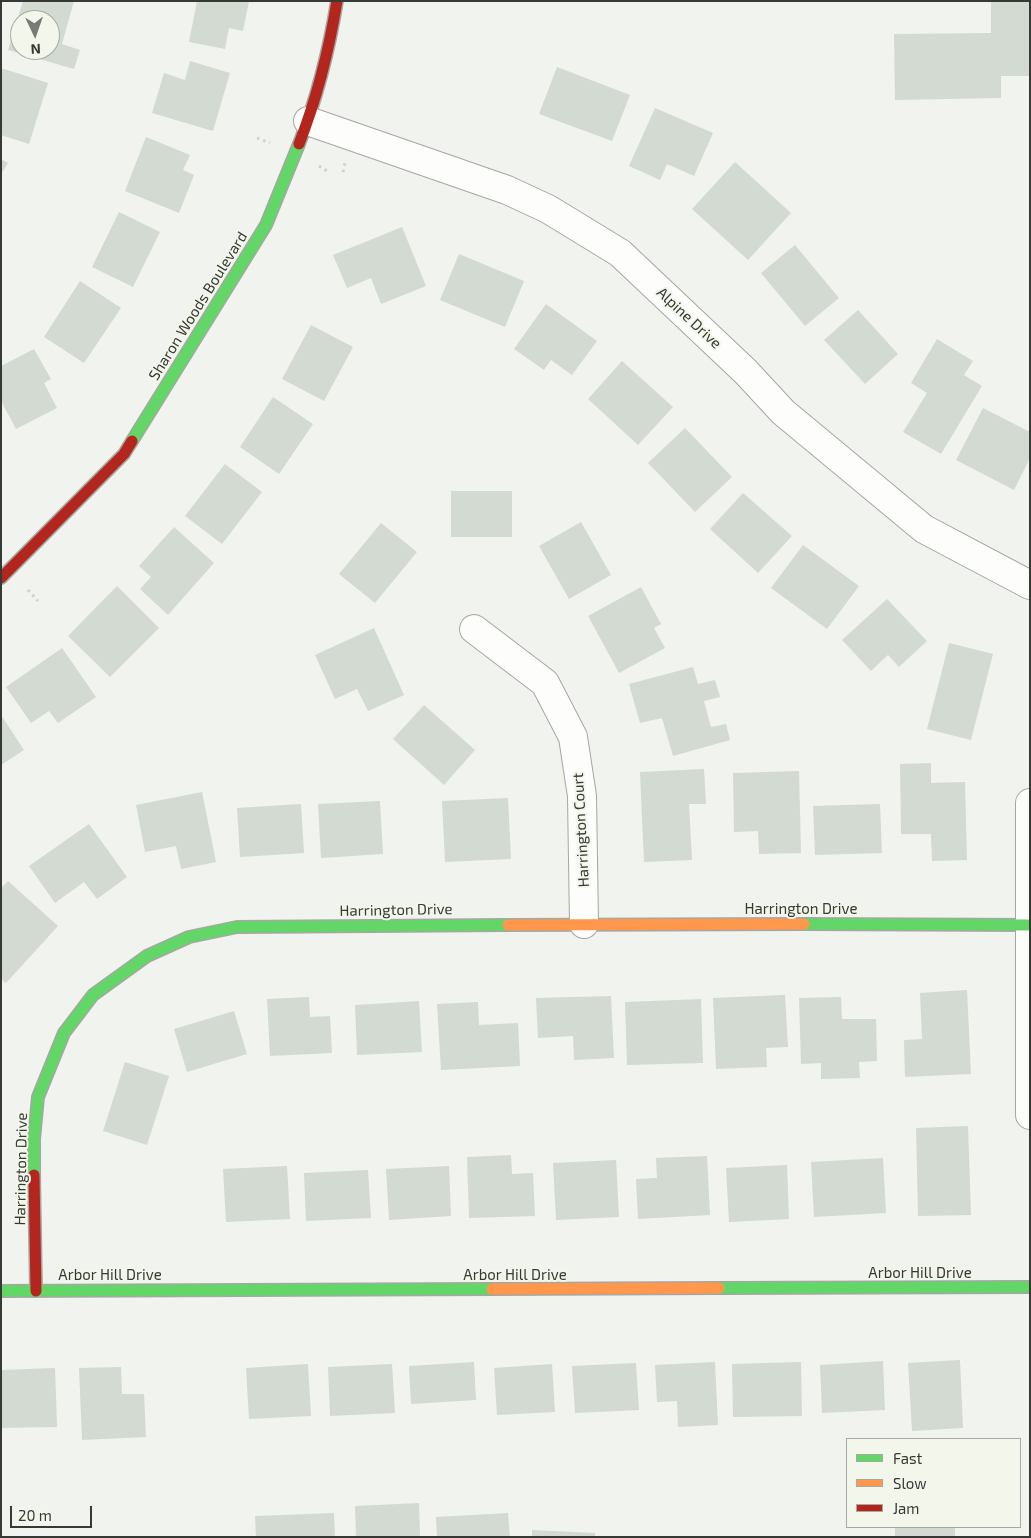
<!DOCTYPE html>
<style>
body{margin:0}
#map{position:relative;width:1031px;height:1538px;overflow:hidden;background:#f1f3ee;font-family:"Exo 2",sans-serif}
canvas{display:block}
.frame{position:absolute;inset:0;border:2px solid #373934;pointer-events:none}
.legend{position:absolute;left:846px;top:1438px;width:175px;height:90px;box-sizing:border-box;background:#f2f6eb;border:1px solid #a7aaa2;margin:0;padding:6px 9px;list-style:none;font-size:15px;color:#373934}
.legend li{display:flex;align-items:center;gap:10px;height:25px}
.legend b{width:25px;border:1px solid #a7aaa2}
.north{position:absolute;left:10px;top:10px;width:50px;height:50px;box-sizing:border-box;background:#f2f6eb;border:1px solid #a7aaa2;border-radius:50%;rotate:177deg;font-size:14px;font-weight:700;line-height:20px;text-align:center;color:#373934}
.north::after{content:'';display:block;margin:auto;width:18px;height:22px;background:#787a75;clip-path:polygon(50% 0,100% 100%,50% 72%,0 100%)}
.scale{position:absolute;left:10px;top:1506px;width:82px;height:22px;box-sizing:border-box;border:2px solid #373934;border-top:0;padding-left:6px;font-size:15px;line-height:18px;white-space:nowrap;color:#373934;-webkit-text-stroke:4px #f2f6eb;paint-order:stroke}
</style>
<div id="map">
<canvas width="1031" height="1538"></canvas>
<div class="frame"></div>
<ul class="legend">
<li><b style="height:6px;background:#63d668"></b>Fast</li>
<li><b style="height:6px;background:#ff974d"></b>Slow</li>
<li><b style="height:6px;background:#b3261e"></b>Jam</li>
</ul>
<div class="north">N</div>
<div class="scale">20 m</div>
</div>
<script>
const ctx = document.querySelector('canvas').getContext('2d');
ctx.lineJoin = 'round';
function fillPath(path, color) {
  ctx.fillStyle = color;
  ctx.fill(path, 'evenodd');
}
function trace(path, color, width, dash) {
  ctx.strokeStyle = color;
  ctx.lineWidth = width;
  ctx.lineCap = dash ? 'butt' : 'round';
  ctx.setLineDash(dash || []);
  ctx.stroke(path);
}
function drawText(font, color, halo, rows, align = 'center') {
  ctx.font = font + ' "Exo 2",sans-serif';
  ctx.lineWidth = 4;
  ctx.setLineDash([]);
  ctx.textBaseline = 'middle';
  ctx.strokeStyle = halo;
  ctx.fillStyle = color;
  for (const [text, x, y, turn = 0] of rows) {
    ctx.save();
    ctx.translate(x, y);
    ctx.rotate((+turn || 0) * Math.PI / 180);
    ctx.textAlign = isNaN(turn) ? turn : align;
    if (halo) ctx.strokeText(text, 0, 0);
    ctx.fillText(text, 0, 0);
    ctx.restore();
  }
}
fillPath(new Path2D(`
 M 23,1 L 74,1 L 62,44 L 80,50 L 74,69 L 8,50 ZM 20,20 L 50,20 L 50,50 L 20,50 Z
 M 197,1 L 249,1 L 243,31 L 229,28 L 225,49 L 189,42 Z
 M 991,1 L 1030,1 L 1030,76 L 1001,76 L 1001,98 L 895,100 L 894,34 L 991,33 Z
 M 190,61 L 230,73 L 213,131 L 152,113 L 164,73 L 185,80 Z
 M 557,67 L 630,95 L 612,141 L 539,114 Z
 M 1,68 L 48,83 L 29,144 L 1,135 Z
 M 655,108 L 713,133 L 694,176 L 667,164 L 660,180 L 629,166 Z
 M 146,137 L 190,155 L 183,170 L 194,175 L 179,213 L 125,191 Z
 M 1,159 L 8,163 L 1,174 Z
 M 735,162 L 791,213 L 748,260 L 692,209 Z
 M 119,212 L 160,232 L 133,287 L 92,267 Z
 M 402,227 L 426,286 L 381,304 L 371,278 L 347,288 L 333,255 Z
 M 795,245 L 839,298 L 805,326 L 761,273 Z
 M 459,254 L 524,281 L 505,327 L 440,300 Z
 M 80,281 L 121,308 L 84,363 L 44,337 Z
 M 546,304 L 597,341 L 572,375 L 551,360 L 544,370 L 514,349 Z
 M 858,310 L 898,354 L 865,384 L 824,340 Z
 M 311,325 L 353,347 L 324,401 L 282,379 Z
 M 937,339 L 973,361 L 964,375 L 982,386 L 941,454 L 903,432 L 927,393 L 911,383 Z
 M 34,349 L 51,379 L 44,383 L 57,408 L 16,429 L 1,401 L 1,366 Z
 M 622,361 L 673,407 L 638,445 L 588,399 Z
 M 273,397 L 313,424 L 279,474 L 240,447 Z
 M 983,408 L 1030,432 L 1030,458 L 1014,490 L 956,460 Z
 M 685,428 L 732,477 L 695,512 L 648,463 Z
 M 225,464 L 262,492 L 222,544 L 185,516 Z
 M 451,491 L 512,491 L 512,537 L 451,537 Z
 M 743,493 L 792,536 L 758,573 L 710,529 Z
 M 581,522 L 611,575 L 569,599 L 539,546 Z
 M 381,523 L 417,552 L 375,603 L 339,574 Z
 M 174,527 L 214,563 L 168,615 L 140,589 L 151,577 L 139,566 Z
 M 803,545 L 859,586 L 827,629 L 771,588 Z
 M 117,586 L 159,628 L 110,677 L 68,636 Z
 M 641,587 L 661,624 L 654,628 L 665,648 L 619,673 L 588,616 Z
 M 887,599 L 927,641 L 899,667 L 888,655 L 871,671 L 842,640 Z
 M 374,628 L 404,695 L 368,711 L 357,689 L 335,699 L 315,655 Z
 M 949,643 L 993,654 L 971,740 L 927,729 Z
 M 62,648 L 96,697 L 58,723 L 49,711 L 31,723 L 6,687 Z
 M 693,667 L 698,684 L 715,680 L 720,697 L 704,701 L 711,727 L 726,724 L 730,740 L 673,756 L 662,718 L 640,723 L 629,684 Z
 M 424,705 L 475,750 L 444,785 L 393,739 Z
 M 1,715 L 24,750 L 1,765 Z
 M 931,763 L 931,783 L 965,782 L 967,860 L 932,861 L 931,834 L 901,834 L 900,764 Z
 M 704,769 L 706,804 L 689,804 L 692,860 L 644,862 L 640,772 Z
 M 799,771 L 801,853 L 759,854 L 758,831 L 734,832 L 733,773 Z
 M 202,792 L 216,862 L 181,869 L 176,846 L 145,852 L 136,805 Z
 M 508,798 L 511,859 L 445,862 L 442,801 Z
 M 380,801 L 383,854 L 321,858 L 318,804 Z
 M 301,804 L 304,853 L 240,857 L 237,808 Z
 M 880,804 L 882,853 L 815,855 L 813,806 Z
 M 89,824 L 127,877 L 97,899 L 84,882 L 55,903 L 29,866 Z
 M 8,881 L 58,926 L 6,983 L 1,979 L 1,888 Z
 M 967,990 L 971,1074 L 905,1077 L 904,1040 L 922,1039 L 920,993 Z
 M 785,995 L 788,1047 L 766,1048 L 767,1067 L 716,1069 L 713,998 Z
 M 611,996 L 614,1058 L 574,1060 L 573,1036 L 538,1038 L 536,998 Z
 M 309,997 L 310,1017 L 330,1016 L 332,1053 L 270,1056 L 267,999 Z
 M 841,997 L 842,1019 L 876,1019 L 877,1061 L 859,1062 L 860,1078 L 821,1079 L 821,1063 L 801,1064 L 799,998 Z
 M 701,999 L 703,1063 L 627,1065 L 625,1002 Z
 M 419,1001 L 422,1052 L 357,1055 L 355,1005 Z
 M 478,1002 L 479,1025 L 518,1023 L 520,1066 L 441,1070 L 437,1004 Z
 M 234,1011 L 247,1054 L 187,1072 L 174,1029 Z
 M 125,1062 L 169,1076 L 147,1145 L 103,1131 Z
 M 968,1126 L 971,1215 L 918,1216 L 916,1128 Z
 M 511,1155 L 512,1174 L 533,1173 L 535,1216 L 469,1218 L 467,1157 Z
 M 707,1156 L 710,1215 L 638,1219 L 636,1179 L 657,1178 L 656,1158 Z
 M 883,1158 L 886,1213 L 814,1217 L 811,1162 Z
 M 616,1160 L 619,1217 L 556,1220 L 553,1163 Z
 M 787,1165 L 789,1219 L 729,1222 L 726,1168 Z
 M 287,1166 L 290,1219 L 226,1222 L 223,1169 Z
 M 449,1166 L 451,1216 L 389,1220 L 386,1169 Z
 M 368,1170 L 371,1218 L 306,1221 L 304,1173 Z
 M 960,1360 L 963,1428 L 912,1431 L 908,1363 Z
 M 883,1361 L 885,1410 L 822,1413 L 820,1365 Z
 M 474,1362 L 476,1400 L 411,1404 L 409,1366 Z
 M 715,1362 L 718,1425 L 678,1427 L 677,1401 L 657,1402 L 655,1365 Z
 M 801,1362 L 802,1416 L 733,1417 L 732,1364 Z
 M 636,1363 L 639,1410 L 575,1413 L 572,1366 Z
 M 308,1364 L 311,1416 L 249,1419 L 246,1368 Z
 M 392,1364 L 395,1413 L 330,1416 L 328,1367 Z
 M 552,1364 L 555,1412 L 497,1415 L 494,1368 Z
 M 121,1367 L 122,1394 L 144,1394 L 146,1437 L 82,1440 L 79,1368 Z
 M 55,1368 L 57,1427 L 1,1428 L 1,1370 Z
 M 419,1503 L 420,1537 L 356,1537 L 355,1506 Z
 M 334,1513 L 335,1537 L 256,1537 L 255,1516 Z
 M 508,1513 L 510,1537 L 437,1537 L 436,1517 Z
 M 895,1527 L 955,1527 L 955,1537 L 895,1537 Z
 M 532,1530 L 595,1533 L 595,1537 L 532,1537 Z`), '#d3dad1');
const street = new Path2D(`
 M 308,121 L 507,190 L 548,209 L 620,253 L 746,372 L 783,412 L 924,529 L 1030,585
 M 474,629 L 545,683 L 573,737 L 582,796 L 584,924
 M 1030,803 L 1030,1115`);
const fast = new Path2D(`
 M 132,441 L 266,225 L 299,144
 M 804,924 L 1028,925
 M 34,1175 L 34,1139 L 38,1097 L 64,1033 L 93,995 L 147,956 L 189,937 L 237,927 L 508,925
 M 719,1288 L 1030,1287
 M 1,1291 L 492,1289`);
const slow = new Path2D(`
 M 508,925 L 804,924
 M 492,1289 L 719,1288`);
const jam = new Path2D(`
 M 299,144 C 317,98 329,50 337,1
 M 1,578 L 124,454 L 132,441
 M 34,1175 L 36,1291`);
trace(street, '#a5a7a3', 30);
trace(fast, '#a5a7a3', 14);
trace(slow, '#a5a7a3', 14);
trace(jam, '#a5a7a3', 14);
trace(new Path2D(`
 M 257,138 L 270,143
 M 319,166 L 329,172
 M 343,172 L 345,163
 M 28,590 L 38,601`), '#d1d1cf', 3, [2.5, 4]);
trace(street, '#fdfdfc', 28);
trace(fast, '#63d668', 11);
trace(slow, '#ff974d', 11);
trace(jam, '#b3261e', 11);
drawText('15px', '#373934', '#f2f6eb', [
 ["Sharon Woods Boulevard",198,306,-58],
 ["Alpine Drive",689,318,43],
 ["Harrington Court",581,830,-93],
 ["Harrington Drive",801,909],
 ["Harrington Drive",396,910,-1],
 ["Harrington Drive",21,1169,-89],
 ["Arbor Hill Drive",920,1273],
 ["Arbor Hill Drive",110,1275],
 ["Arbor Hill Drive",515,1275]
]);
</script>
